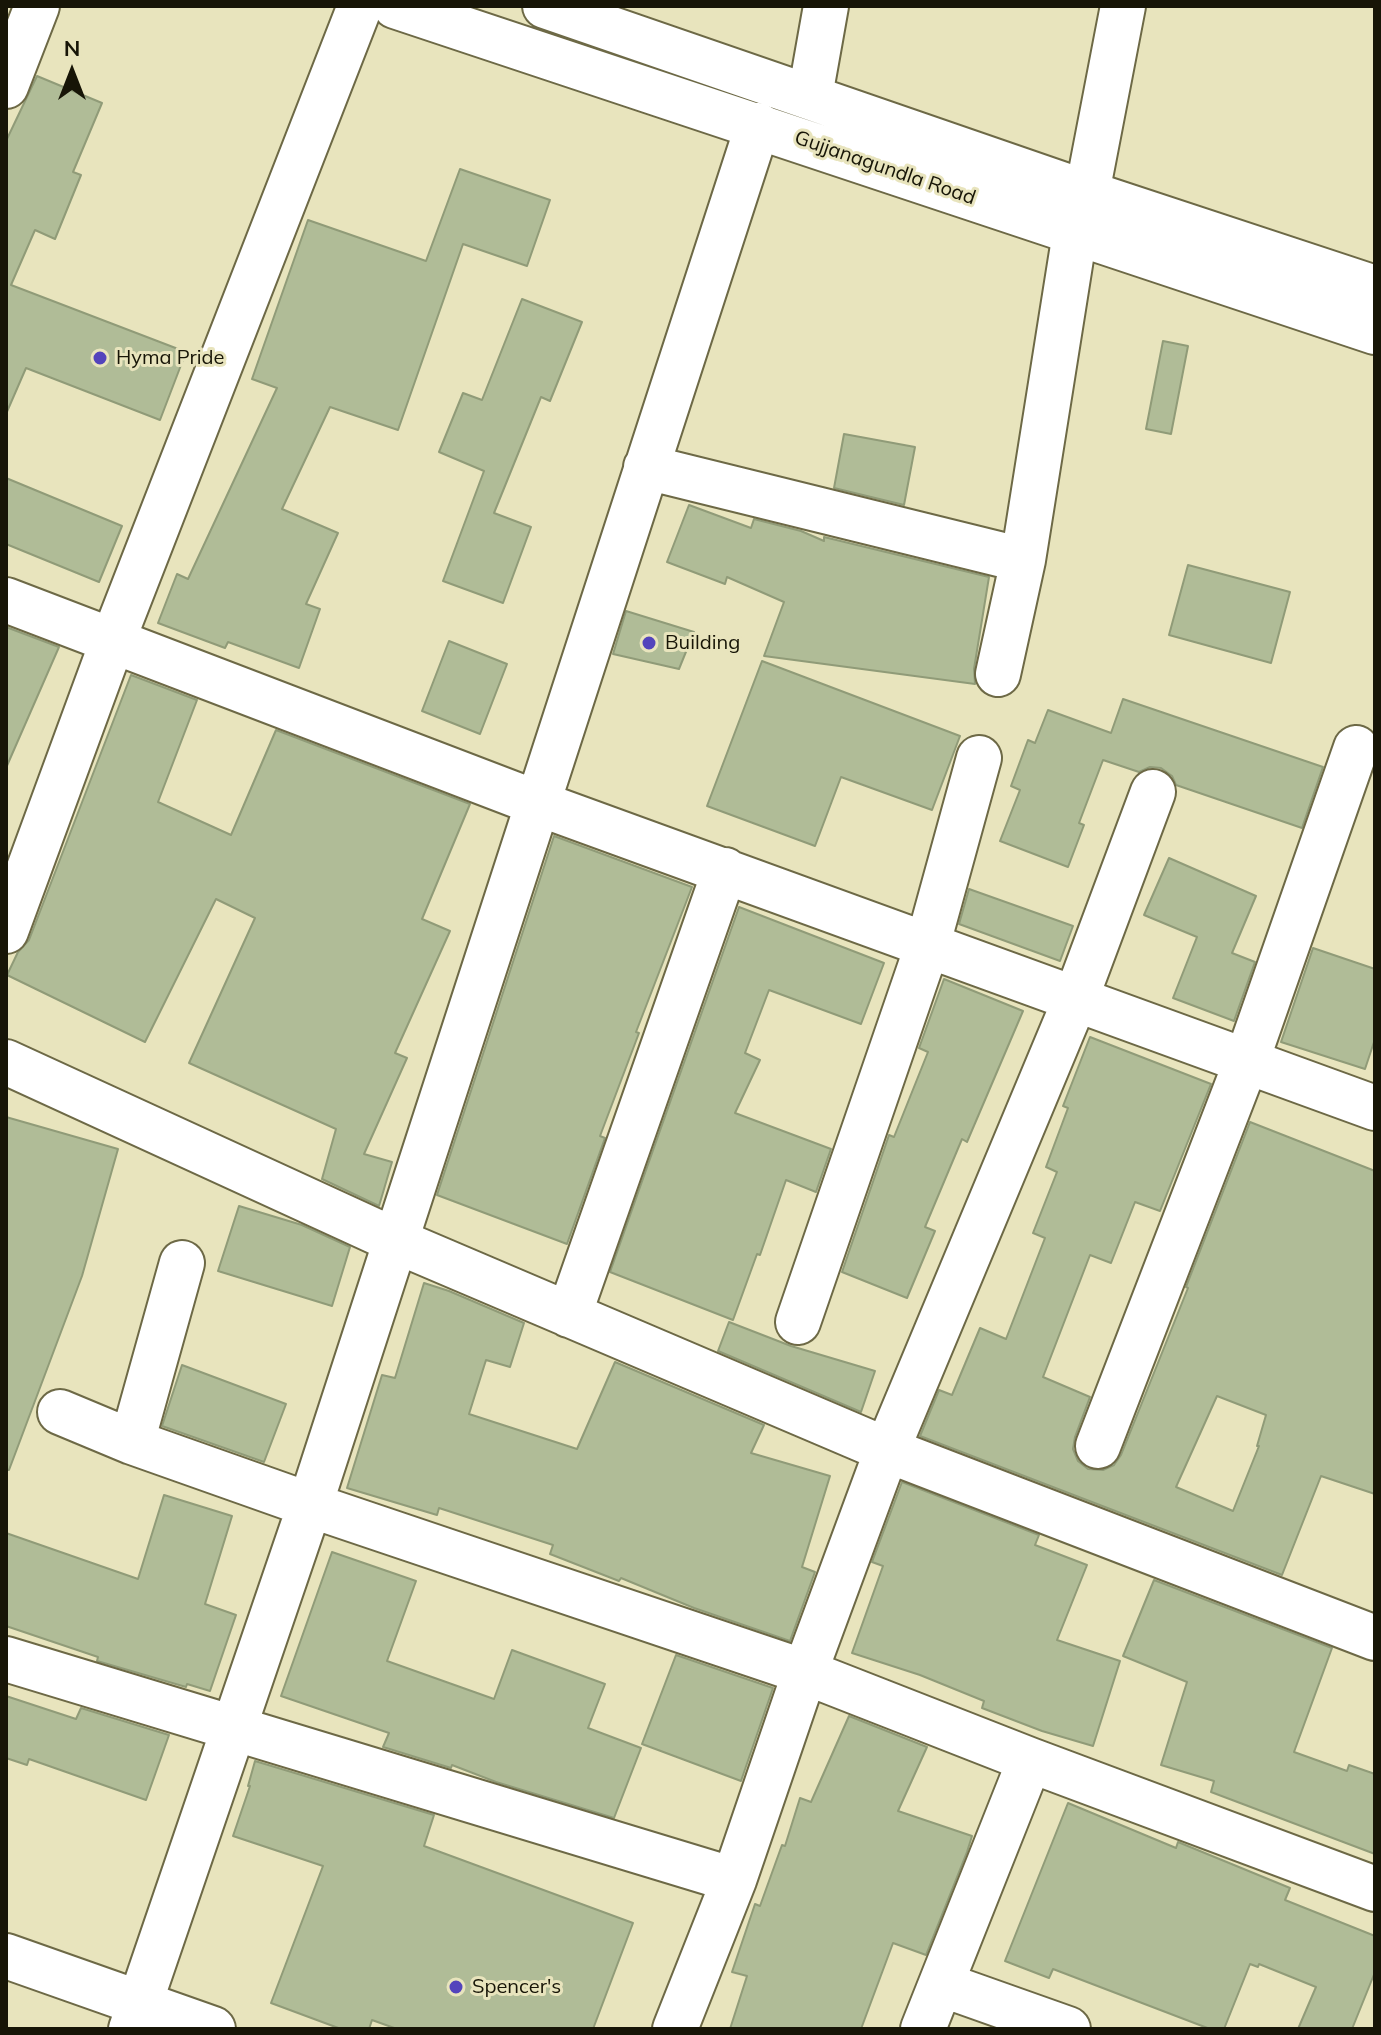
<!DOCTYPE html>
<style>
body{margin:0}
#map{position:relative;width:1381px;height:2035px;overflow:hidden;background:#e8e4bd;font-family:Mulish,sans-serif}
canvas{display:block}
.frame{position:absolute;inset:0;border:8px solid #171507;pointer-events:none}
.north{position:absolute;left:32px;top:32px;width:80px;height:80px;-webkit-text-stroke:6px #e8e4bd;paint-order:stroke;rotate:0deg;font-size:22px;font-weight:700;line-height:32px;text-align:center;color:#171507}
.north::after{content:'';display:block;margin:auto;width:28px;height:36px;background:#171507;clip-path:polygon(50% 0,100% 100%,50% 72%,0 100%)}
</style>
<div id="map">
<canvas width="1381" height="2035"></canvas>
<div class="frame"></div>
<div class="north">N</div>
</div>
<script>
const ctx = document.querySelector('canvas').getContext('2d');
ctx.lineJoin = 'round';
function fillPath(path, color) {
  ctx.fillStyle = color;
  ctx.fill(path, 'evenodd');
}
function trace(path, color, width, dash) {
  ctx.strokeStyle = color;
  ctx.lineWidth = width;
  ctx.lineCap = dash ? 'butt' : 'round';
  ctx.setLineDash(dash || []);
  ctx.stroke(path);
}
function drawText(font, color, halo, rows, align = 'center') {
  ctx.font = font + ' Mulish,sans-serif';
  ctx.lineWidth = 6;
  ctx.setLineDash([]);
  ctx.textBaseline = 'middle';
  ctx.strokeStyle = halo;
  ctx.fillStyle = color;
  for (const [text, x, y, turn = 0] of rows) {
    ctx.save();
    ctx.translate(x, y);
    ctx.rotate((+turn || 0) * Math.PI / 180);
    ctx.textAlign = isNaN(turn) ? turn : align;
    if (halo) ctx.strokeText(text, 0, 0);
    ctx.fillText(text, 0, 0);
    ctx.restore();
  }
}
const building = new Path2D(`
 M 37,76 L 102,103 L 73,172 L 81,175 L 55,239 L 35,230 L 11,285 L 186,352 L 160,420 L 26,368 L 6,414 L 6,141 Z
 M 460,169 L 550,200 L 527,266 L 463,244 L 398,430 L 330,407 L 282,509 L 338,533 L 306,604 L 320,609 L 299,668 L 228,642 L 225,648 L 158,623 L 177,574 L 188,579 L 277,388 L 252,379 L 308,220 L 426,261 Z
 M 522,299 L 582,322 L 550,401 L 541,397 L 494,513 L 531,527 L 503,603 L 443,581 L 484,471 L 439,452 L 463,393 L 482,400 Z
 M 1163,341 L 1188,346 L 1171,434 L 1146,429 Z
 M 844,434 L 915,447 L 904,505 L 834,488 Z
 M 6,478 L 122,526 L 99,582 L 6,544 Z
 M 689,505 L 751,528 L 754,519 L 801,531 L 824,541 L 824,537 L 989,577 L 974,669 L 975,684 L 764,656 L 784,602 L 727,577 L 725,584 L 667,562 Z
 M 1188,565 L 1290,592 L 1271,663 L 1169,635 Z
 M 626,611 L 694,632 L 679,669 L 613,654 Z
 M 6,627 L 59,647 L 6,768 Z
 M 449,641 L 507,664 L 480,734 L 422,711 Z
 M 762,661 L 960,736 L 932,810 L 841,777 L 815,846 L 707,806 Z
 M 131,675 L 197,700 L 158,802 L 231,835 L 276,730 L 470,804 L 422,919 L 450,931 L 395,1053 L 407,1058 L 364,1154 L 392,1162 L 379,1206 L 322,1179 L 336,1129 L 189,1063 L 255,918 L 216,899 L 145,1042 L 7,975 L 18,952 L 29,940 Z
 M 1123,699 L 1323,767 L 1302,828 L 1176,785 L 1172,776 L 1161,768 L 1150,767 L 1139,772 L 1103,760 L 1079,823 L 1084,825 L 1068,867 L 1000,841 L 1020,790 L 1011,786 L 1028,740 L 1035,743 L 1048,710 L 1111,733 Z
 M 554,836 L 692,887 L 636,1032 L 639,1033 L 600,1136 L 605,1138 L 567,1244 L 437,1195 Z
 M 1169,858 L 1256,896 L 1232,953 L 1255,962 L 1234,1021 L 1173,998 L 1197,937 L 1144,915 Z
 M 969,889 L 1073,926 L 1060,961 L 959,924 Z
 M 739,907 L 884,963 L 861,1024 L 769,990 L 745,1053 L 760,1060 L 735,1113 L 831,1149 L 816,1192 L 786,1180 L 760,1255 L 757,1254 L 733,1320 L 610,1272 Z
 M 1313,948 L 1375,969 L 1375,1039 L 1365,1069 L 1281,1042 Z
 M 944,979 L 1023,1011 L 967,1142 L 962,1139 L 925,1227 L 935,1231 L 907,1298 L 842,1272 L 889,1135 L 894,1137 L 928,1052 L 919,1048 Z
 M 1090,1037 L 1211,1084 L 1160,1211 L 1135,1202 L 1111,1263 L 1090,1255 L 1043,1377 L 1090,1397 L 1075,1437 L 1073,1449 L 1078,1461 L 1088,1469 L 1103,1470 L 1114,1465 L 1121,1455 L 1188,1288 L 1186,1287 L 1250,1122 L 1375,1171 L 1375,1494 L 1321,1476 L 1282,1575 L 920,1436 L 939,1390 L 952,1395 L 980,1328 L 1006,1339 L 1045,1238 L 1033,1233 L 1057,1172 L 1046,1167 L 1068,1108 L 1063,1106 ZM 1217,1396 L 1266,1415 L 1257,1446 L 1259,1446 L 1233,1511 L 1176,1487 Z
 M 6,1117 L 118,1149 L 82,1276 L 9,1470 L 6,1470 Z
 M 239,1206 L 302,1225 L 350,1247 L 332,1306 L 218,1271 Z
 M 424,1283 L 449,1291 L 524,1323 L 510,1367 L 486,1360 L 469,1414 L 577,1449 L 615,1362 L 764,1425 L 751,1453 L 830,1476 L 802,1567 L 815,1572 L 790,1641 L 694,1608 L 621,1578 L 619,1581 L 550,1554 L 553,1545 L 439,1508 L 437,1515 L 347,1488 L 382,1375 L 395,1378 Z
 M 729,1322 L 791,1346 L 875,1371 L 861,1412 L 718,1351 Z
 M 182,1365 L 286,1404 L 264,1462 L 162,1426 Z
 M 902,1482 L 1039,1535 L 1035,1545 L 1087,1565 L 1057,1640 L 1120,1661 L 1093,1746 L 1042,1731 L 982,1708 L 984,1701 L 920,1675 L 852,1653 L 883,1566 L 872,1562 Z
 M 164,1495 L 232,1516 L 205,1604 L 236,1615 L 210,1691 L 187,1684 L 186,1687 L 97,1661 L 98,1657 L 6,1626 L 6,1533 L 138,1579 Z
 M 332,1552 L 416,1581 L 387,1661 L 494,1699 L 512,1650 L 605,1684 L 588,1728 L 641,1748 L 614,1818 L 496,1782 L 452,1765 L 451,1768 L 383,1747 L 389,1733 L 281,1696 Z
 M 1154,1580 L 1332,1648 L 1294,1752 L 1347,1771 L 1349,1765 L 1375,1774 L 1375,1854 L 1211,1792 L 1214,1781 L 1161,1765 L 1187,1682 L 1123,1656 Z
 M 676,1655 L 773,1688 L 741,1781 L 642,1744 Z
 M 6,1696 L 76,1719 L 81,1708 L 169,1735 L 146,1800 L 29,1759 L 27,1765 L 6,1758 Z
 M 849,1716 L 927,1747 L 898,1811 L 972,1836 L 967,1852 L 926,1955 L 893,1943 L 861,2029 L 730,2029 L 747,1976 L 732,1972 L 755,1904 L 760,1906 L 782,1845 L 785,1846 L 800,1798 L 811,1802 Z
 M 255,1761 L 434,1815 L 424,1846 L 633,1923 L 593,2029 L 397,2029 L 372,2020 L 369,2029 L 341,2029 L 271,2003 L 323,1866 L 233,1836 L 250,1786 L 248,1786 Z
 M 1068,1803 L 1176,1848 L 1178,1842 L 1290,1888 L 1285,1900 L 1375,1936 L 1375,1972 L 1352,2029 L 1298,2029 L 1316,1987 L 1259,1964 L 1258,1967 L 1250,1964 L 1224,2029 L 1210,2029 L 1053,1969 L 1049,1978 L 1005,1961 Z`);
fillPath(building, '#b0bc97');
trace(building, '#909b78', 2);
const minor = new Path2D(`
 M 6,86 L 37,6
 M 810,96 L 826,6
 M 646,467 L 1023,560
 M 6,600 L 537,803 L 1375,1108
 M 998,674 L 1023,560 L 1075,233 L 1087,193 L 1123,6
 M 6,931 L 113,640 L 360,6
 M 6,1062 L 394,1240 L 887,1450 L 1375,1638
 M 569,1315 L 725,870
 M 798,1322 L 927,947 L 979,758
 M 60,1412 L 132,1442 L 310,1505 L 805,1672 L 1030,1760 L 1375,1889
 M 132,1442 L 182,1263
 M 1098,1446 L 1247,1060 L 1356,748
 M 6,1659 L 734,1880
 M 6,1956 L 213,2029
 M 941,1984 L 1068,2029
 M 131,2029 L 310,1505 L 758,125
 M 675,2029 L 734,1880 L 805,1672 L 887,1450 L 1076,998 L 1153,792
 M 923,2029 L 1030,1760`);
const major = new Path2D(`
 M 395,6 L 1375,332
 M 545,6 L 1087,193 L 1375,288`);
trace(minor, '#6d6946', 48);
trace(major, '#6d6946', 48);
trace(minor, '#fff', 44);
trace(major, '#fff', 44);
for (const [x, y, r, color] of [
 [100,358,8,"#5344bc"],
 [649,643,8,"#5344bc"],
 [456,1987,8,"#5344bc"]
]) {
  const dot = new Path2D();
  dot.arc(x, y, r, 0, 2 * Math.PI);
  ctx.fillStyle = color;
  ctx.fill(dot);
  trace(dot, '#e8e4bd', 3);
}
drawText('20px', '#171507', '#e8e4bd', [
 ["Gujjanagundla Road",885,168,19]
]);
drawText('20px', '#171507', '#e8e4bd', [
 ["Hyma Pride",116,358],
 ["Building",665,643],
 ["Spencer's",472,1987]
], 'left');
</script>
